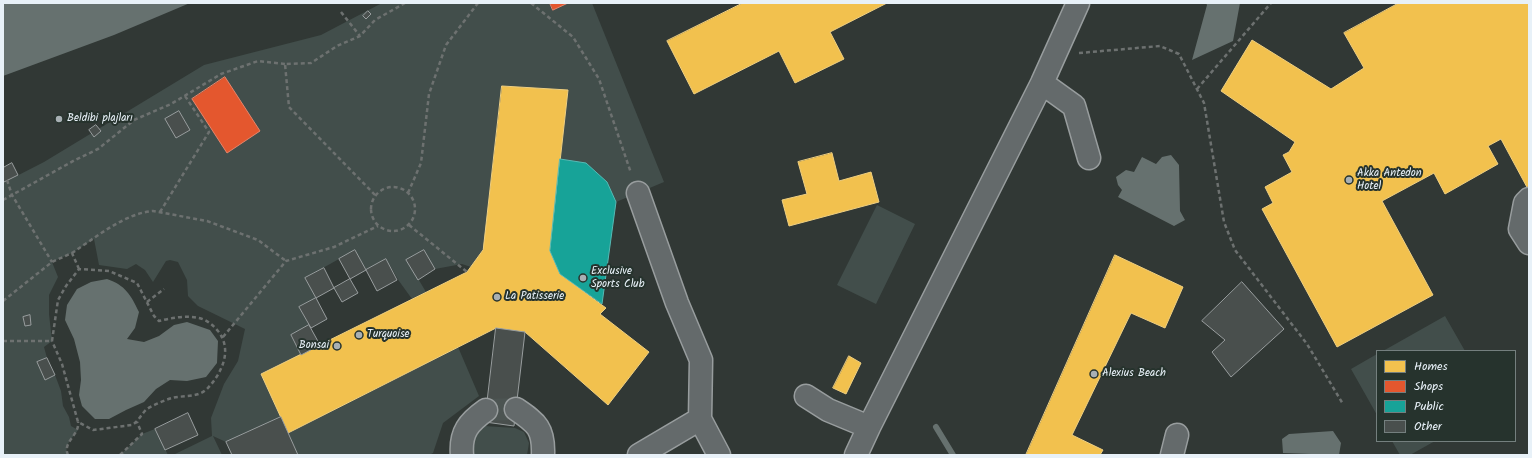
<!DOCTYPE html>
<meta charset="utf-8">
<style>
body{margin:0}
#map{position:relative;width:1532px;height:458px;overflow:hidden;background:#313835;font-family:Kalam,sans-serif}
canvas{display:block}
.frame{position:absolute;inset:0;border:4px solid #e8f1f8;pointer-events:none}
.legend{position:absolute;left:1376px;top:350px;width:140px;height:92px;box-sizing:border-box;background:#26332d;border:1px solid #747f7e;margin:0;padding:5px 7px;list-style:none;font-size:12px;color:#e8f1f8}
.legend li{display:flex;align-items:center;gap:8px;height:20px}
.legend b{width:20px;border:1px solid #747f7e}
</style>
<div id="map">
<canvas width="1532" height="458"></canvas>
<div class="frame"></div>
<ul class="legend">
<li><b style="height:11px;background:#f2c14e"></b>Homes</li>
<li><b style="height:11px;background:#e4572e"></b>Shops</li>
<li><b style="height:11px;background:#17a398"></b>Public</li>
<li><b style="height:11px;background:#494f4d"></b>Other</li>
</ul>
</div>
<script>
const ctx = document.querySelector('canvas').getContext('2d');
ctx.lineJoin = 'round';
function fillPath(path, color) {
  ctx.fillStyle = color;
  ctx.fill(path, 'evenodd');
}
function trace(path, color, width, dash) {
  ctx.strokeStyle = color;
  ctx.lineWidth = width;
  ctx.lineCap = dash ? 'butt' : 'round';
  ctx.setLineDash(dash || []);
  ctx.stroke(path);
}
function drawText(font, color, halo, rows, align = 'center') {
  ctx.font = font + ' Kalam,sans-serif';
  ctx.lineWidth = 4;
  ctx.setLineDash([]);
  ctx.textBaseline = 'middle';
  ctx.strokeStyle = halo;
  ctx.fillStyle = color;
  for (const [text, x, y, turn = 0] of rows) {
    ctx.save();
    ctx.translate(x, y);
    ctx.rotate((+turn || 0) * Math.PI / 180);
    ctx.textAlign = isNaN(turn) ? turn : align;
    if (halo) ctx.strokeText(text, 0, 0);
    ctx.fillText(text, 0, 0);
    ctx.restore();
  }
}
fillPath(new Path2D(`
 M 382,3 L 592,3 L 664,182 L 616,202 L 560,159 L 568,90 L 502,86 L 483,250 L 471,267 L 462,264 L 435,269 L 423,250 L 407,260 L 426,292 L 412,299 L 399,281 L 386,259 L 366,270 L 355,250 L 305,278 L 316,298 L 299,307 L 309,325 L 291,336 L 301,355 L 281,417 L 226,442 L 213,436 L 222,455 L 173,455 L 212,436 L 211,418 L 224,384 L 238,361 L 245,329 L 198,306 L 188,296 L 187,280 L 178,262 L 170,260 L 166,261 L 153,282 L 145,270 L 136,264 L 127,269 L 99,265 L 94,239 L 72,253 L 52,262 L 58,277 L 49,295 L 49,314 L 52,341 L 44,347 L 47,358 L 37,362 L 45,380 L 55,375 L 61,391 L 63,406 L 69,417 L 71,426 L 78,430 C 73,438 63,445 68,455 L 3,455 L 3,183 L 44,162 L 204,65 L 321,35 Z
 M 877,205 L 915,224 L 876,304 L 837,285 Z
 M 1445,316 L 1465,351 L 1383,351 Z
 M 458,347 L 479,396 L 443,423 L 433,453 L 429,455 L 298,455 L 288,433 Z
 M 1377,354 L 1377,415 L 1351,369 Z
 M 484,426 L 515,428 L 524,432 L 529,443 L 527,455 L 473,455 C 468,438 469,435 484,426 Z
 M 155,429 L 168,455 L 120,455 L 142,434 Z
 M 1392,441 L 1435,441 L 1410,455 L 1400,455 Z`), '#424e4b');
fillPath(new Path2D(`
 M 3,3 L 190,3 L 114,35 L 3,76 Z
 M 1206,3 L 1240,3 L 1233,41 L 1192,60 L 1207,5 Z
 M 1171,155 L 1179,165 L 1180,211 L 1185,220 L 1174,226 L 1118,197 L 1122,190 L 1118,185 L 1116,177 L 1126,170 L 1134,172 L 1142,157 L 1156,164 L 1162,157 Z
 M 107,279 C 125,285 131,295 139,312 L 135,328 L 127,339 L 144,342 L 159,336 L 174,325 L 187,322 L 210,330 L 218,341 L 217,363 L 206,377 L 187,381 L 170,380 L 156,389 L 144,402 L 126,410 L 109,419 L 95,419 L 82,406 L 79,395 L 81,380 L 80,362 L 74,339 L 65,320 L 67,305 L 77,289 L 91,282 Z
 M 1333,431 L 1341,443 L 1339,455 L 1283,453 L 1282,439 L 1289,434 Z`), '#66716f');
const homes = new Path2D(`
 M 743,3 L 887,3 L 830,32 L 844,59 L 795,83 L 779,51 L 694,94 L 667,41 Z
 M 1399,3 L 1529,3 L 1529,191 L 1501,139 L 1488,146 L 1498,164 L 1445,194 L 1434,173 L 1382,201 L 1433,295 L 1337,347 L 1262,209 L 1273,203 L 1265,187 L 1292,172 L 1283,155 L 1289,152 L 1295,142 L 1221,91 L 1252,40 L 1331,89 L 1364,68 L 1344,33 Z
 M 502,86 L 568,90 L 550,251 L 560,274 L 606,308 L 600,314 L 649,352 L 608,405 L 525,332 L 496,328 L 288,433 L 261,374 L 467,272 L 483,250 Z
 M 832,153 L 839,181 L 871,172 L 879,202 L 789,226 L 782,200 L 807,194 L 798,162 Z
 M 1115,255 L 1183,287 L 1165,328 L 1131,313 L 1072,435 L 1103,450 L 1100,455 L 1026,455 Z
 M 849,356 L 861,363 L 846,394 L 833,388 Z`);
fillPath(homes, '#f2c14e');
trace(homes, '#efcf81', 1);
const shops = new Path2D(`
 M 550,3 L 568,3 L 553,10 Z
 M 225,77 L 260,131 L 227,153 L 192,99 Z`);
fillPath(shops, '#e4572e');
trace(shops, '#e5856b', 1);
const public = new Path2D(`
 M 560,159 L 586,163 L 607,182 L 616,202 L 602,304 L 560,274 L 550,251 Z`);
fillPath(public, '#17a398');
trace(public, '#56bab5', 1);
trace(new Path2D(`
 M 936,427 L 953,455`), '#66716f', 6);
const building = new Path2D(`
 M 368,11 L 371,14 L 366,19 L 363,16 Z
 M 179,111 L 190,130 L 176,138 L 165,119 Z
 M 96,125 L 101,131 L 94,137 L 89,130 Z
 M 12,163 L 18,175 L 4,182 L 3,179 L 3,168 Z
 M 355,250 L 366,270 L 350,279 L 339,259 Z
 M 424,250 L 435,269 L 418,280 L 406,260 Z
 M 386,259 L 397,280 L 377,291 L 366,270 Z
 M 324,268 L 334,288 L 316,298 L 305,278 Z
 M 350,279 L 358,293 L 342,302 L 334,288 Z
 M 1242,282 L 1284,329 L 1231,377 L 1212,352 L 1225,340 L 1202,321 Z
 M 316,298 L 327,319 L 311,328 L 299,307 Z
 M 30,315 L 31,325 L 25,326 L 23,317 Z
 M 309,325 L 320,345 L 301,355 L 291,335 Z
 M 496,328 L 525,332 L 514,426 L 485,422 Z
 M 47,358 L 55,375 L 45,380 L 37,362 Z
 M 188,413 L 198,435 L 165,450 L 155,429 Z
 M 281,417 L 298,455 L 232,455 L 226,442 Z`);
fillPath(building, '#494f4d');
trace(building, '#989d9e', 1);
trace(new Path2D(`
 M 486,410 L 516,409`), '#4c5452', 22, [22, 11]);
const minor = new Path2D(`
 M 1042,83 L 1074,106 L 1089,158
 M 638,193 L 677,303 L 701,360 L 700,419 L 719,455
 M 1529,199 L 1525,203 L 1520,229 L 1529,243
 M 806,396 L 828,410 L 869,427
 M 516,409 C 537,423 544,429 543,455
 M 462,455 C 460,432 469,422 486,410
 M 639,455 L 700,419
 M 856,455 L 869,427 L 1042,83 L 1078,3
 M 1172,455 L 1177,435`);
trace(minor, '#989d9e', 25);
trace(new Path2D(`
 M 531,3 L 573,37 L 599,79 L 631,173
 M 341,12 L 360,36
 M 1079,53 L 1160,46 L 1179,54 L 1204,103 L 1224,222 L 1235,250 L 1307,344 L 1343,404
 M 1197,89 L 1271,3
 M 7,180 L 12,195 L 52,262
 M371 209a22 22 0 1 1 44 0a22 22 0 1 1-44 0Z
 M 408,193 L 421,163 L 429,94 L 446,45 L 478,3
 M 375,195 L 289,107 L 285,64 L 311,63 L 337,46 L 360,36 L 375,20 L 405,3
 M 3,200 L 75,160 L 98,149 L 134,120 L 171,104 L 221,74 L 258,61 L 285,64
 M 160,212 L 209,132 L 185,96
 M 409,225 L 467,272
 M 72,253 C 95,238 125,213 153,211 L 207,221 L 258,240 L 286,261
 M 3,301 L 52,262 L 72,253 L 79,269
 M 147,302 L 164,289
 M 223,337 L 286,261 L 334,247 L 378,226
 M 3,341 L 52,341 L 58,300 L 66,286 L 79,269 L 109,271 L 137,283 L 154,316 L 159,321 C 171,318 186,315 199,318 C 207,320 213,325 218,331 C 233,350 222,373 207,389 C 197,398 184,395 172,398 C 165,400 153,405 147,409 C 141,414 139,421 132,425 L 93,430 L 78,422 L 62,364 L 52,341
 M 68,455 C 62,442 80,435 78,422
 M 120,455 L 142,434 L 137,422`), '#6d7170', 2.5, [4, 3]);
trace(minor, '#646a6b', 22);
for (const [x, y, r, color] of [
 [59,119,4,"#a8b0b4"],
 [1349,180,4,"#a8b0b4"],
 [583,278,4,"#a8b0b4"],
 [497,297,4,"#a8b0b4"],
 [359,335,4,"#a8b0b4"],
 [337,346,4,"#a8b0b4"],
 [1094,374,4,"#a8b0b4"]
]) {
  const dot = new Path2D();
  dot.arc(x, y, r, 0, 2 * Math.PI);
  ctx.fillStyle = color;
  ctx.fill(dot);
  trace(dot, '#26332d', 1.5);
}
drawText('11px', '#e8f1f8', '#26332d', [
 ["Beldibi plajları",67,119],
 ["Akka Antedon",1357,174],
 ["Hotel",1357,187],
 ["Exclusive",591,272],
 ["Sports Club",591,285],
 ["La Patisserie",505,297],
 ["Turquoise",367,335],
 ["Bonsai",329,346,"right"],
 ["Alexius Beach",1102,374]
], 'left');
</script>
